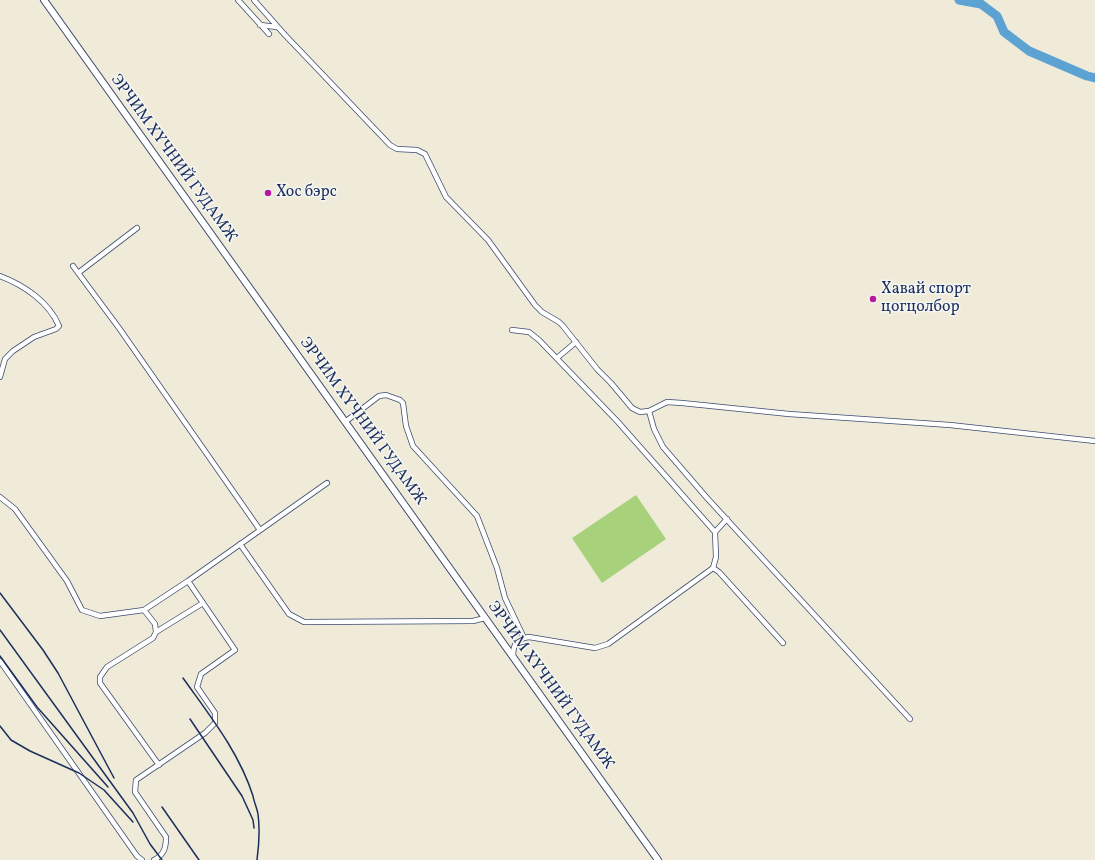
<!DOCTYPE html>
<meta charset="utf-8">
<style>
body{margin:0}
canvas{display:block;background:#efebd8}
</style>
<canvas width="1095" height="860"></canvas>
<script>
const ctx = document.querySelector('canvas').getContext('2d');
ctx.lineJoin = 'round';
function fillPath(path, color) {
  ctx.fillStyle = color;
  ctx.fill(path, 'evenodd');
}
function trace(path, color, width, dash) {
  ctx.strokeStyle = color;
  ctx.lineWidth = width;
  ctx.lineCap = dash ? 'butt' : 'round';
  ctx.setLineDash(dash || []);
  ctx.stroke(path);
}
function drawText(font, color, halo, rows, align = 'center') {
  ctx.font = font + ' Vollkorn,serif';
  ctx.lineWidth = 3;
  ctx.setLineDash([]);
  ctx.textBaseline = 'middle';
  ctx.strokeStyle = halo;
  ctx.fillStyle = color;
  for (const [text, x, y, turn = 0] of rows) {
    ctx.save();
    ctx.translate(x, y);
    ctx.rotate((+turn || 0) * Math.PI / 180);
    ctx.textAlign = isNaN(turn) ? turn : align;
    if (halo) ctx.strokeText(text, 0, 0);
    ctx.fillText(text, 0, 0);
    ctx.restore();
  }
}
fillPath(new Path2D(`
 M 636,495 L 666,539 L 602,583 L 572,538 Z`), '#a8d17c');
trace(new Path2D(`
 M 959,0 L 981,4 L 997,16 L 1004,32 L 1029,51 L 1087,76 L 1095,78`), '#5ca2d2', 9);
const street = new Path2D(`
 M 238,0 L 269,34
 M 254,0 L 285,35 L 390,145 L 397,149 L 417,150 L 425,154 L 446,197 L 488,240 L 535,305 L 542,312 L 559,322 L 563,326 L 597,369 L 611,383 L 632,408 L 640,412 L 649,411 L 654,429 L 663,447 L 707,498 L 910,719
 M 260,25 L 277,27
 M 73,266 L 119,328 L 260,530
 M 78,273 L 137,228
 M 0,276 C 24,285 49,302 59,326 L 56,329 L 34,337 L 13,351 L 5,359 L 0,377
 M 512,330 L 529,332 L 539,340 L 618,422 L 715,532
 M 557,358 L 576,342
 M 649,411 L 667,402 L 682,403 L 789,414 L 950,425 L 1095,441
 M 345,422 L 379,396 L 386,395 L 400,400 L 403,403 L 406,426 L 413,446 L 477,516 L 497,568 L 505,598 L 524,638
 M 0,497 L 15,509 L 67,581 L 82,610 L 100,616 L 144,610 L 188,581 L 327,483
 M 240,544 L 289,614 L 304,622 L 473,621 L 485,618
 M 713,568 L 719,572 L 783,643
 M 144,610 L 155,624 L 156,632 L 153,638 L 107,667 L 100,677 L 100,683 L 159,765
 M 156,632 L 203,603
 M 513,657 C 513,644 516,639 529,637 L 595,648 L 608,644 L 713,568 L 716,557 L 715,532 L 727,519
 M 0,661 L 137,856 L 142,860
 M 154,860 C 164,855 166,848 166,837 L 135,792 L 136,780 L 205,733 L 215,723 L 215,713 L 197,687 L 201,674 L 235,650 L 188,581`);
const secondary = new Path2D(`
 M 44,0 L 658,860`);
trace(street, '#3b4b70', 6);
trace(secondary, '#3b4b70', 8);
trace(street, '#fff', 4.5);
trace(secondary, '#fff', 6);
trace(new Path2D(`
 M 0,593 L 43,650 L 58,673 L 114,778
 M 0,630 L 133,813 L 150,844 L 162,860
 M 0,656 L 37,707 L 108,787
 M 183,678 C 210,716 239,752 253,796 C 254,802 257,808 258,814 C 260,829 259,845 257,860
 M 190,719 L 242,796 L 253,820 L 254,828
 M 0,726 L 11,740 L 30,751 L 79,773 L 104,790 L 133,822
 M 162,807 L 199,860`), '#1b2f5e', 1.5);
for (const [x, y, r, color] of [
 [268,193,4,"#b5179e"],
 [873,299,4,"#b5179e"]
]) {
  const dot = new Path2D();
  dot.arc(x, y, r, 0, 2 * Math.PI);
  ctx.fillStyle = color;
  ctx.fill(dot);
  trace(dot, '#f6f6f2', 1.5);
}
drawText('16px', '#1b2f5e', '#f6f6f2', [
 ["ЭРЧИМ ХҮЧНИЙ ГУДАМЖ",173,159,54],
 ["ЭРЧИМ ХҮЧНИЙ ГУДАМЖ",362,422,54],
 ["ЭРЧИМ ХҮЧНИЙ ГУДАМЖ",550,686,54]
]);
drawText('16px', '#1b2f5e', '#f6f6f2', [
 ["Хос бэрс",276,193],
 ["Хавай спорт",881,290],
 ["цогцолбор",881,308]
], 'left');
</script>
